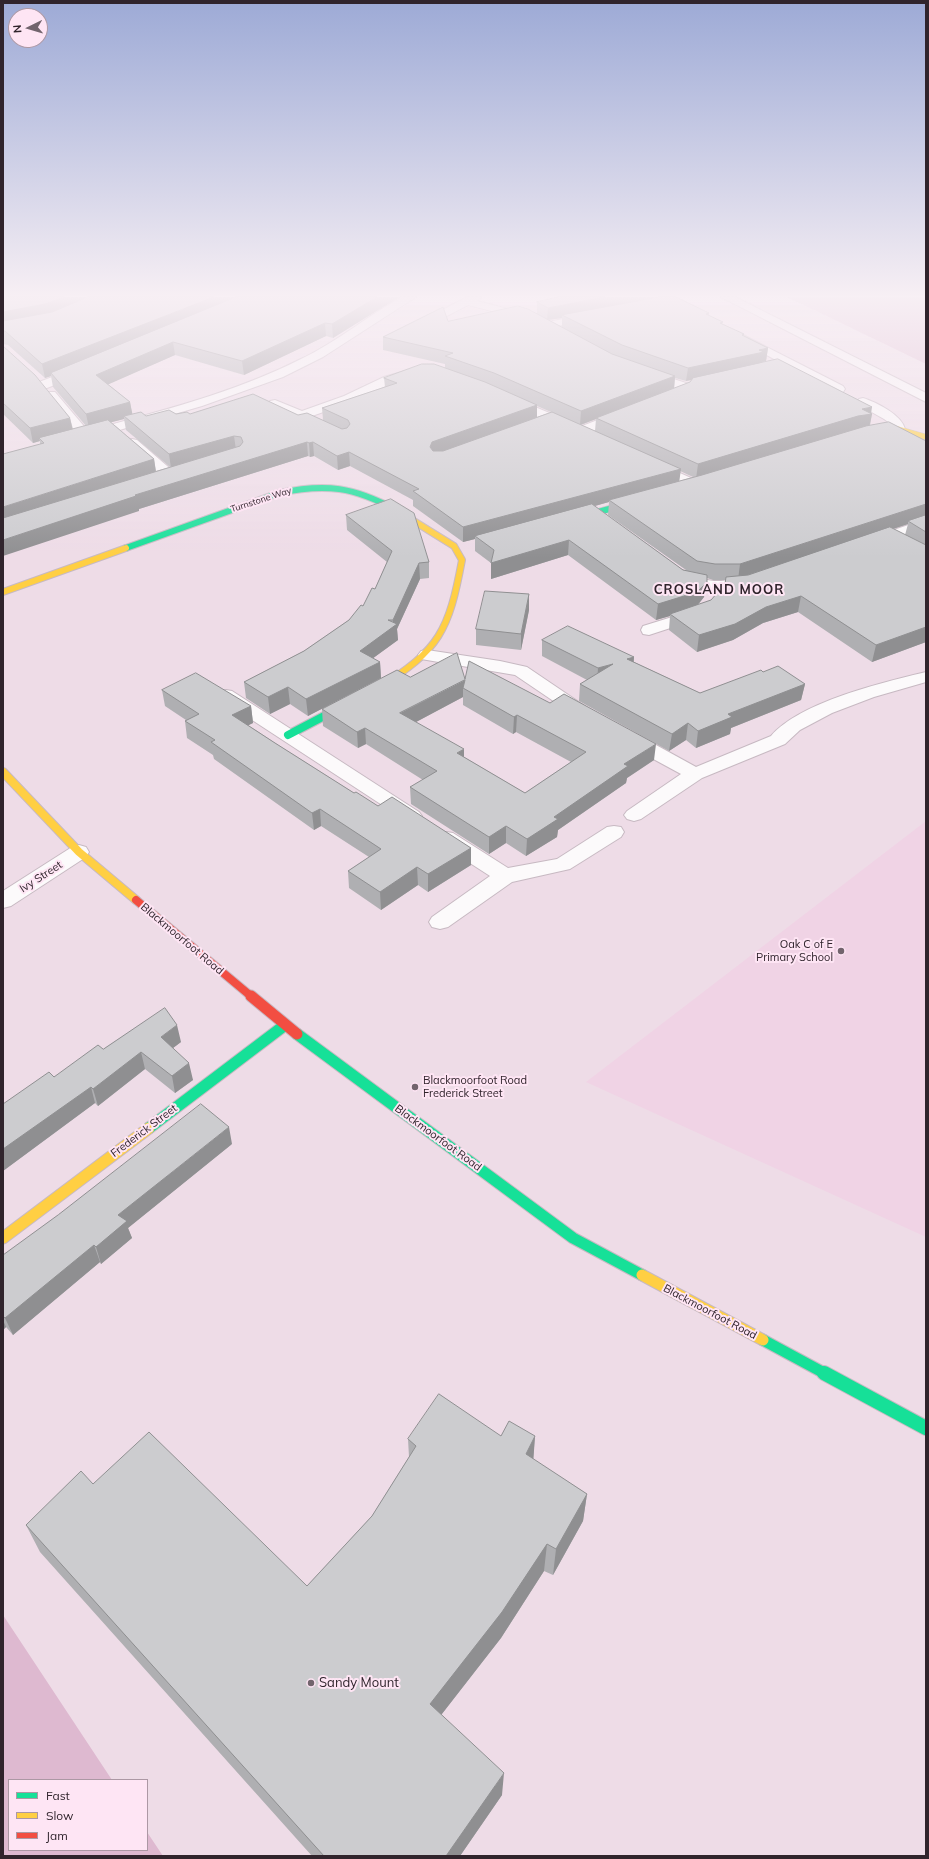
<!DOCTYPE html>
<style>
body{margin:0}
#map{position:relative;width:929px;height:1859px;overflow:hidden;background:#eedce7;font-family:Mulish,sans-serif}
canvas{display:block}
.frame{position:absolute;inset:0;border:4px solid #30242c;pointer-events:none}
.legend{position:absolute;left:8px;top:1779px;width:140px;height:72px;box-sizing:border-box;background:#fee5f4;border:1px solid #ac98a4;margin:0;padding:5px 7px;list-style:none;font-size:12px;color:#30242c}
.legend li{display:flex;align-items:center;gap:8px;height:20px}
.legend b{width:20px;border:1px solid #ac98a4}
.north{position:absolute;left:8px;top:8px;width:40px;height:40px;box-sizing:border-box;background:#fee5f4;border:1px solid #ac98a4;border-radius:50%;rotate:265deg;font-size:11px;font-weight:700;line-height:16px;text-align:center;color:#30242c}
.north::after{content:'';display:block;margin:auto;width:14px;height:18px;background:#72646d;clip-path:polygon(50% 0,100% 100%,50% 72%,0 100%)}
</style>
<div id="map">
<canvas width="929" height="1859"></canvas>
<div class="frame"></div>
<ul class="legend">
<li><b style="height:5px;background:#16e098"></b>Fast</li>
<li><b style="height:5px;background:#ffcf43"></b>Slow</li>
<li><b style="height:5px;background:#f24e42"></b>Jam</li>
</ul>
<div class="north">N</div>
</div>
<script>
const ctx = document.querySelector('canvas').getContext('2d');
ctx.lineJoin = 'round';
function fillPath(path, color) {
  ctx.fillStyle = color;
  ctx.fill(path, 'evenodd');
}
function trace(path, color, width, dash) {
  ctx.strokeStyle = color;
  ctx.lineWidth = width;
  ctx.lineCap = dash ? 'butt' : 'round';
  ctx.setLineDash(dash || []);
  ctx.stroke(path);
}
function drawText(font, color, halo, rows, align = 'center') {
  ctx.font = font + ' Mulish,sans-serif';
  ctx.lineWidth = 4;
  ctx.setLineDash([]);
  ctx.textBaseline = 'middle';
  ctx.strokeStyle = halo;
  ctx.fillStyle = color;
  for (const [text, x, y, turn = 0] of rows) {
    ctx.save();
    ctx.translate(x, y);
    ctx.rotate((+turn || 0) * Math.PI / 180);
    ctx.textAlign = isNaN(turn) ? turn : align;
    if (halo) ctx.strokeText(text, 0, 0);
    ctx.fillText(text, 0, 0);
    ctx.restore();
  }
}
fillPath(new Path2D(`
 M 926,821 L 926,1237 L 586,1082 Z`), '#f0d3e5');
fillPath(new Path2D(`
 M 787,297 L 926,297 L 926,364 Z
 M 3,1615 L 112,1780 L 9,1780 L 9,1850 L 147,1850 L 147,1832 L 163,1856 L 3,1856 Z`), '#deb9d0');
const street = new Path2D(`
 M 402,297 L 416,297 L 323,357 L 283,377 L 202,406 L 92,438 L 80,438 L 45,395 L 47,392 L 55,392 L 88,431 C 160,411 234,393 301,359 C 337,342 367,316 402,297 Z
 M 467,297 L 481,297 L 477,301 L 535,316 L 537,318 L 531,321 L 468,305 L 422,329 L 414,329 L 412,327 L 414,325 Z
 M 721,297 L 735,297 L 926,393 L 926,402 Z
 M 591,314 L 597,317 L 595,319 L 547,328 L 541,325 L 547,322 Z
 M 741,334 L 843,386 L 845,389 L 843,392 L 835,392 L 737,339 L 735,337 L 737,335 Z
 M 81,366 L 87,370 L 85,373 L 47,388 L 39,388 L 37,385 L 39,382 Z
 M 412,369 L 416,370 L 418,373 L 416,376 L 392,383 L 352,402 L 312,416 L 321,422 L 319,425 L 314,426 L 270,407 L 269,404 L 270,401 L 275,400 L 302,411 L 344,396 L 384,377 Z
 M 646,370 L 689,384 L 691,387 L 688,394 L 668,402 L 660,402 L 658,399 L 660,396 L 678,389 L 642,377 L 640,374 L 642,371 Z
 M 511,397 L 576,424 L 577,428 L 618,412 L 628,412 L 629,415 L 628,418 L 579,436 L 574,435 L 572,432 L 574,430 L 566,430 L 507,404 L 505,401 L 507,398 Z
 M 863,398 C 876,402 902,415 905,429 L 903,432 L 893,432 L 891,424 L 884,419 L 859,405 L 857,402 L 859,399 Z
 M 132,439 L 137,440 L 174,472 L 176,475 L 174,478 L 164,478 L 127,446 L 125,443 L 127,440 Z
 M 653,461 L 700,482 L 702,485 L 700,488 L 690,488 L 648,468 L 646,465 L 648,462 Z
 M 926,519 L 926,528 L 872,547 L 867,545 L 864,542 L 867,539 Z
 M 678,569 C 691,572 700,580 714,581 C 728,582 746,575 758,578 L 760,581 L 758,584 C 735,591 686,597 670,574 L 672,571 Z
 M 698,609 L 704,611 L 706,614 L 704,617 L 649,635 L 643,634 L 641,630 L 643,626 Z
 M 427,650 L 500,661 L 527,667 L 589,709 L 592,713 L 589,717 L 583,718 L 577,717 L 515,675 L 421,659 L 418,655 L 421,651 Z
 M 926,672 L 926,682 L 874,697 L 832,713 L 800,730 L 785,744 L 702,778 L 641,819 L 634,821 L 627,819 L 624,815 L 627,811 L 681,774 L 622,742 L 620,738 L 622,734 L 629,732 L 636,734 L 696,767 L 771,736 C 800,702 884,682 926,672 Z
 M 226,690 L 232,691 L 419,812 L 422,816 L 419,820 L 412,822 L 405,820 L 220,699 L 217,695 L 220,691 Z
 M 614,826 L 621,827 L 624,832 L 621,837 L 570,869 L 512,882 L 448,927 L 440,929 L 432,927 L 429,922 L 432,917 L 490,876 L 439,843 L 436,838 L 439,833 L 446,832 L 453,833 L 508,868 L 557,859 L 607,827 Z
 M 79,845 L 86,847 L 89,852 L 86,857 L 11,906 L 3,908 L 3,891 L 72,847 Z`);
const fastFar3 = new Path2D(`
 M 573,519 L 638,501
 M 126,548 L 279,493 C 326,483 354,487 396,510`);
const fastFar2 = new Path2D(`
 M 288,735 L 349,703`);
const fastFar1 = new Path2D(`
 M 297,1034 L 573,1238 L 642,1275
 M 149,1128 L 285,1025
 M 763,1340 L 826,1374`);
const fast = new Path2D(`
 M 824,1373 L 926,1428`);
const slowFar3 = new Path2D(`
 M 872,432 L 898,429 L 926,437`);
const slowFar2 = new Path2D(`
 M 3,592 L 126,548
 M 378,688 C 440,650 449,630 462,560 L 454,546 L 396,510`);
const slowFar1 = new Path2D(`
 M 3,772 L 79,852 L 136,900`);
const slow = new Path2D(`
 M 3,1238 L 149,1128
 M 642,1275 L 763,1340`);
const jamFar1 = new Path2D(`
 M 136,900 L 252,997`);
const jam = new Path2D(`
 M 251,996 L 297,1034`);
trace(street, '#c7b9c2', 2);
trace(fastFar3, '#c7b9c2', 8);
trace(fastFar2, '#c7b9c2', 10);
trace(fastFar1, '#c7b9c2', 13);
trace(fast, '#c7b9c2', 16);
trace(slowFar3, '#c7b9c2', 6);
trace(slowFar2, '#c7b9c2', 8);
trace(slowFar1, '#c7b9c2', 10);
trace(slow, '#c7b9c2', 13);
trace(jamFar1, '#c7b9c2', 10);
trace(jam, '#c7b9c2', 13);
fillPath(street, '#fcfafb');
trace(fastFar3, '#16e098', 6);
trace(fastFar2, '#16e098', 8);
trace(fastFar1, '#16e098', 11);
trace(fast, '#16e098', 14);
trace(slowFar3, '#ffcf43', 5);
trace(slowFar2, '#ffcf43', 6);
trace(slowFar1, '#ffcf43', 8);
trace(slow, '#ffcf43', 11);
trace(jamFar1, '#f24e42', 8);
trace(jam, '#f24e42', 11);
fillPath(new Path2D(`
 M 399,297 L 333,338 L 326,336 L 244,375 L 175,355 L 108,384 L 130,402 L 132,414 L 146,416 L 190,414 L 298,415 L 323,420 L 322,408 L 385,387 L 384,378 L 445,368 L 445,364 L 383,350 L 383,337 L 448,321 L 537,313 L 537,302 L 655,298 L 709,313 L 709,315 L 723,324 L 744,336 L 768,348 L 766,361 L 762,363 L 872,414 L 870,426 L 926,441 L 926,642 L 872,662 L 798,612 L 763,623 L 733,640 L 697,652 L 669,630 L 670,616 L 656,620 L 568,555 L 491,579 L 491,563 L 475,551 L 475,539 L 463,542 L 413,506 L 413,500 L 350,466 L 338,470 L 314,456 L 310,457 L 308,456 L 139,509 L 139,511 L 40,444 L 40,441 L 33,443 L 3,414 L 3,346 L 70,418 L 73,429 L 86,426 L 53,387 L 51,376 L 45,378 L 8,345 L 3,344 L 3,331 ZM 562,318 L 562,327 L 549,320 ZM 675,378 L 686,381 L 691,380 L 690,382 L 674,388 ZM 537,406 L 551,412 L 537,417 ZM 124,419 L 126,430 L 170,467 L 156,471 L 154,459 L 111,422 ZM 596,419 L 595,431 L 581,425 ZM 680,471 L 693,477 L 679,481 ZM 609,502 L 608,515 L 686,570 L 683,570 L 595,506 ZM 908,524 L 905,535 L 893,529 ZM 707,578 L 713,580 L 725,580 L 725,585 L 711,600 L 698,605 L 704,597 Z
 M 346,515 L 429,562 L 429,578 L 420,579 L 397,629 L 398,640 L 373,658 L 380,662 L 381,678 L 308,716 L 290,704 L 270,714 L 246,698 L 244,682 L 304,651 L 349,620 L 363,606 L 375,589 L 387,562 L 347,530 Z
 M 529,594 L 529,610 L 521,650 L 476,645 L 476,629 Z
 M 542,640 L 634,657 L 634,662 L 700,693 L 763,672 L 805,684 L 801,700 L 731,728 L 730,734 L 696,748 L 686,740 L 669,751 L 579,701 L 580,684 L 587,680 L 542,656 Z
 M 410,677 L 465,679 L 654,760 L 627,778 L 626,783 L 558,830 L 557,837 L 526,856 L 506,843 L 489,854 L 411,804 L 410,787 L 423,780 L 366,744 L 358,748 L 323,726 L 322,709 ZM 463,697 L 463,705 L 513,734 L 516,732 L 571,762 L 525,793 L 464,757 L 416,722 Z
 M 162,690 L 251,706 L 253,723 L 248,725 L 275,743 L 354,793 L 378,806 L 471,848 L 471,865 L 428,892 L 418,885 L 381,910 L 349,888 L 348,871 L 369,857 L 321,826 L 314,830 L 214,759 L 213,755 L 187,738 L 185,721 L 186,720 L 165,706 Z
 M 181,1042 L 173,1048 L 193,1080 L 175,1093 L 145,1069 L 98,1106 L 95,1103 L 3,1171 L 3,1104 L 54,1077 L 103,1049 Z
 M 232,1144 L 128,1228 L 132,1238 L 101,1264 L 100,1262 L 13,1335 L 6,1327 L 3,1330 L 3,1255 Z
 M 501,1436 L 535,1436 L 533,1459 L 587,1494 L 583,1521 L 553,1575 L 544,1571 L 501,1638 L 441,1715 L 502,1795 L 460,1856 L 312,1856 L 40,1552 L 26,1525 L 93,1484 L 307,1586 L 372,1516 L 409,1457 L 408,1439 Z`), '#afafb2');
fillPath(new Path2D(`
 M 64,297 L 101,297 L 48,318 L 3,325 L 3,312 Z
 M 214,297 L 248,297 L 51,373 L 51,376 L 45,378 L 42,364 Z
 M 377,297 L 399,297 L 333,338 L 332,324 Z
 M 605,297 L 655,297 L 654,301 L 562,315 L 562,318 L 547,320 L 548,308 Z
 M 325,323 L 326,336 L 244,375 L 242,361 Z
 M 173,342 L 175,355 L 98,389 L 96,375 Z
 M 768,348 L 766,361 L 762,362 L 762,366 L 686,381 L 688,368 Z
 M 675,376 L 674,389 L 596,418 L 596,419 L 580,425 L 581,411 Z
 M 130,402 L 133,417 L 124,416 L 124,419 L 89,428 L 86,414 Z
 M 537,405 L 537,419 L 432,456 L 430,447 L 432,442 Z
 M 872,407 L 871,414 L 872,414 L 869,428 L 696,479 L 698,464 L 862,409 Z
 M 70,418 L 73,432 L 39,438 L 40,441 L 33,443 L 30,428 Z
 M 234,436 L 236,450 L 171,468 L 169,454 Z
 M 307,442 L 308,456 L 139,509 L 139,511 L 3,556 L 3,540 L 135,495 Z
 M 313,442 L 314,456 L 310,457 L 309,443 Z
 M 349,452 L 350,466 L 338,470 L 337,456 Z
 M 154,459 L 156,473 L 3,522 L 3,507 Z
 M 681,469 L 679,483 L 609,500 L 609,502 L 478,538 L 475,536 L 475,539 L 463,542 L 463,527 Z
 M 926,504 L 926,518 L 908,521 L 908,524 L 738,580 L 740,564 Z
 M 569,540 L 568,555 L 491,579 L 491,563 Z
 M 419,563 L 420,579 L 397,629 L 398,640 L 361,667 L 360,651 L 393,626 L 393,620 Z
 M 707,582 L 704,597 L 695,608 L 670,614 L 670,616 L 656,620 L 658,604 Z
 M 529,594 L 529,610 L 521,650 L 521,634 Z
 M 801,596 L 798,612 L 763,623 L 733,640 L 697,652 L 699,635 L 766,607 Z
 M 926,627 L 926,642 L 872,662 L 876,645 Z
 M 634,657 L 632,673 L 627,659 Z
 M 380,662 L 381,678 L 308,716 L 306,699 Z
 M 613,664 L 597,685 L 598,668 Z
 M 465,680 L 463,688 L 463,697 L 401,730 L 400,713 Z
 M 805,684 L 801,700 L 731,728 L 730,734 L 696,748 L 698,731 L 728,714 Z
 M 288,687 L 290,704 L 270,714 L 268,697 Z
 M 251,706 L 253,723 L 235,732 L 232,715 Z
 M 517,715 L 516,732 L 513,734 L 514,717 Z
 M 688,723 L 686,740 L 669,751 L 672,734 Z
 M 365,728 L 366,744 L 358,748 L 357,732 Z
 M 656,744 L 654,760 L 627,778 L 626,783 L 558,830 L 557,837 L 526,856 L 527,839 L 554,817 L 624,764 Z
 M 464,749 L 464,766 L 457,753 Z
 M 320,809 L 321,826 L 314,830 L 312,813 Z
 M 506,826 L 506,843 L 489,854 L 489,837 Z
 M 471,848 L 471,865 L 428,892 L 428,874 Z
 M 417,867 L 418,885 L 381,910 L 380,892 Z
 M 177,1025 L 181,1042 L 165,1054 L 161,1037 Z
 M 141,1052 L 145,1069 L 98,1106 L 93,1089 Z
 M 189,1063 L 193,1080 L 175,1093 L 172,1076 Z
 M 91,1087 L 95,1103 L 3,1171 L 3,1149 Z
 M 229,1127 L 232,1144 L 128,1228 L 132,1238 L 101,1264 L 96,1247 L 118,1215 Z
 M 94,1245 L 100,1262 L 13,1335 L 5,1318 Z
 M 3,1320 L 6,1327 L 3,1330 Z
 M 535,1436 L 533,1465 L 526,1454 Z
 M 587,1494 L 583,1521 L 553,1575 L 556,1549 Z
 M 547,1544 L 544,1571 L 501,1638 L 431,1728 L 430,1704 Z
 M 504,1773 L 502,1795 L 460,1856 L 446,1856 Z`), '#8f8f91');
const building = new Path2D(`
 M 3,297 L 64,297 L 45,304 L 3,312 Z
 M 88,297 L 214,297 L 42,364 L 5,331 L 3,331 L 3,321 L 52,312 Z
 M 236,297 L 377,297 L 332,324 L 325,323 L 242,361 L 173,342 L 96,375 L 130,402 L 86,414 L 51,373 Z
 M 558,297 L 605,297 L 548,308 L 537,302 Z
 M 659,297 L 676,297 L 709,313 L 706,314 L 723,322 L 720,323 L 744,334 L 742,335 L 768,348 L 759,350 L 764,352 L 688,368 L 622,345 L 562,315 Z
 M 518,306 L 528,309 L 612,354 L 675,376 L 581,411 L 494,373 L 445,356 L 453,353 L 383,337 L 443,307 L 448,321 Z
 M 3,346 L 35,375 L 70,418 L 30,428 L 3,403 Z
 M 778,359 L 872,407 L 862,409 L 872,414 L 858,416 L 698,464 L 596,418 L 690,382 L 693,378 Z
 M 422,364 L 434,364 L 485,382 L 537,405 L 432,442 L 430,447 L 433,451 L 443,451 L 552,412 L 681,469 L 463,527 L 413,491 L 419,489 L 349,452 L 337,456 L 313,442 L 309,443 L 307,442 L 135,495 L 136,496 L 3,540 L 3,518 L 240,446 L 243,442 L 241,437 L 234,436 L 169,454 L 124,416 L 141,412 L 146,416 L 169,410 L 176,414 L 187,412 L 190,414 L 253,394 L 298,415 L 307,413 L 342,429 L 347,428 L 350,424 L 348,420 L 322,408 L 397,383 L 384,378 Z
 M 108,420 L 154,459 L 3,507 L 3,454 L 44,443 L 39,438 Z
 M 889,422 L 926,441 L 926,504 L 740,564 L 715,564 L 697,561 L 609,500 L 702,475 L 866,426 Z
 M 391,499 L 414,513 L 429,562 L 419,563 L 393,620 L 388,620 L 397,624 L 360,651 L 380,662 L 306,699 L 288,687 L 268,697 L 244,682 L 304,651 L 349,620 L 361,605 L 363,606 L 372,588 L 375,589 L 392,551 L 346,515 Z
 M 592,504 L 683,570 L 707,575 L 707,582 L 697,592 L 658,604 L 569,540 L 491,563 L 494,550 L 475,536 Z
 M 926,515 L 926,532 L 908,521 Z
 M 890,527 L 926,545 L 926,627 L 876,645 L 801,596 L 766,607 L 735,624 L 699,635 L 670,614 L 711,600 L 725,584 L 726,577 L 748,575 Z
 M 485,591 L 529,594 L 521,634 L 476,629 Z
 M 568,626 L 634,657 L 627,659 L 700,693 L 761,670 L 763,672 L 778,666 L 805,684 L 728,714 L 732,717 L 698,731 L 688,723 L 672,734 L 580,684 L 613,664 L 598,668 L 542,640 Z
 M 457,653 L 465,679 L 469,661 L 550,703 L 564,694 L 656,744 L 624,764 L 628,766 L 554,817 L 558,819 L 527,839 L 506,826 L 489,837 L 410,787 L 437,771 L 365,728 L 357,732 L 322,709 L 397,670 L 410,677 ZM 465,680 L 463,688 L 514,717 L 517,715 L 586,752 L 525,793 L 457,753 L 464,749 L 400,713 Z
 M 196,673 L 251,706 L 232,715 L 275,743 L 354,793 L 356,792 L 378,806 L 392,797 L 471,848 L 428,874 L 417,867 L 380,892 L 348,871 L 381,849 L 320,809 L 312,813 L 211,742 L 215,740 L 185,721 L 199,714 L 162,690 Z
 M 165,1008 L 177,1025 L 161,1037 L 189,1063 L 172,1076 L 141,1052 L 93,1089 L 91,1087 L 3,1149 L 3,1104 L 49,1072 L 54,1077 L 98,1045 L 103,1049 Z
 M 201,1104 L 229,1127 L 118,1215 L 127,1221 L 96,1247 L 94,1245 L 5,1318 L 3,1316 L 3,1255 L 58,1215 Z
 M 439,1394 L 501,1436 L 509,1421 L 535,1436 L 526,1454 L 587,1494 L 556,1549 L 547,1544 L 502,1612 L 430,1704 L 504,1773 L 446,1856 L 324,1856 L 26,1525 L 81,1471 L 93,1484 L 149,1432 L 307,1586 L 372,1516 L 416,1446 L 408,1439 Z`);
fillPath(building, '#cccccf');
trace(building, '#8f8f91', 1);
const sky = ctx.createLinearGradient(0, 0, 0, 558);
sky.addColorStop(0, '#9daad6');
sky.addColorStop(0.53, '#f7eff4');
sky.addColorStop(1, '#f7eff400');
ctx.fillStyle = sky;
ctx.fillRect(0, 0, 929, 558);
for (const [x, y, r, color] of [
 [841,951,4,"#72646d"],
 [415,1087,4,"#72646d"],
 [311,1683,4,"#72646d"]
]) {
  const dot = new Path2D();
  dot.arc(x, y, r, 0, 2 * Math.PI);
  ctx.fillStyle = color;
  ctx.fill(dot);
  trace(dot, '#fee5f4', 1.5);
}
drawText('9px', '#30242c', '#fee5f4', [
 ["Turnstone Way",261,500,-18]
]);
drawText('11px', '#30242c', '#fee5f4', [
 ["Ivy Street",41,877,-33],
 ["Blackmoorfoot Road",182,939,40],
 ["Frederick Street",144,1131,-37],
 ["Blackmoorfoot Road",438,1138,36],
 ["Blackmoorfoot Road",710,1312,28]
]);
drawText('11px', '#30242c', '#fee5f4', [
 ["Oak C of E",833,945],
 ["Primary School",833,958],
 ["Blackmoorfoot Road",423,1081,"left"],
 ["Frederick Street",423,1094,"left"]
], 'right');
ctx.letterSpacing = '1px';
drawText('bold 13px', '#30242c', '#fee5f4', [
 ["CROSLAND MOOR",719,590]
]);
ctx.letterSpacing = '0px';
drawText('13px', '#30242c', '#fee5f4', [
 ["Sandy Mount",319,1683]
], 'left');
</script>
